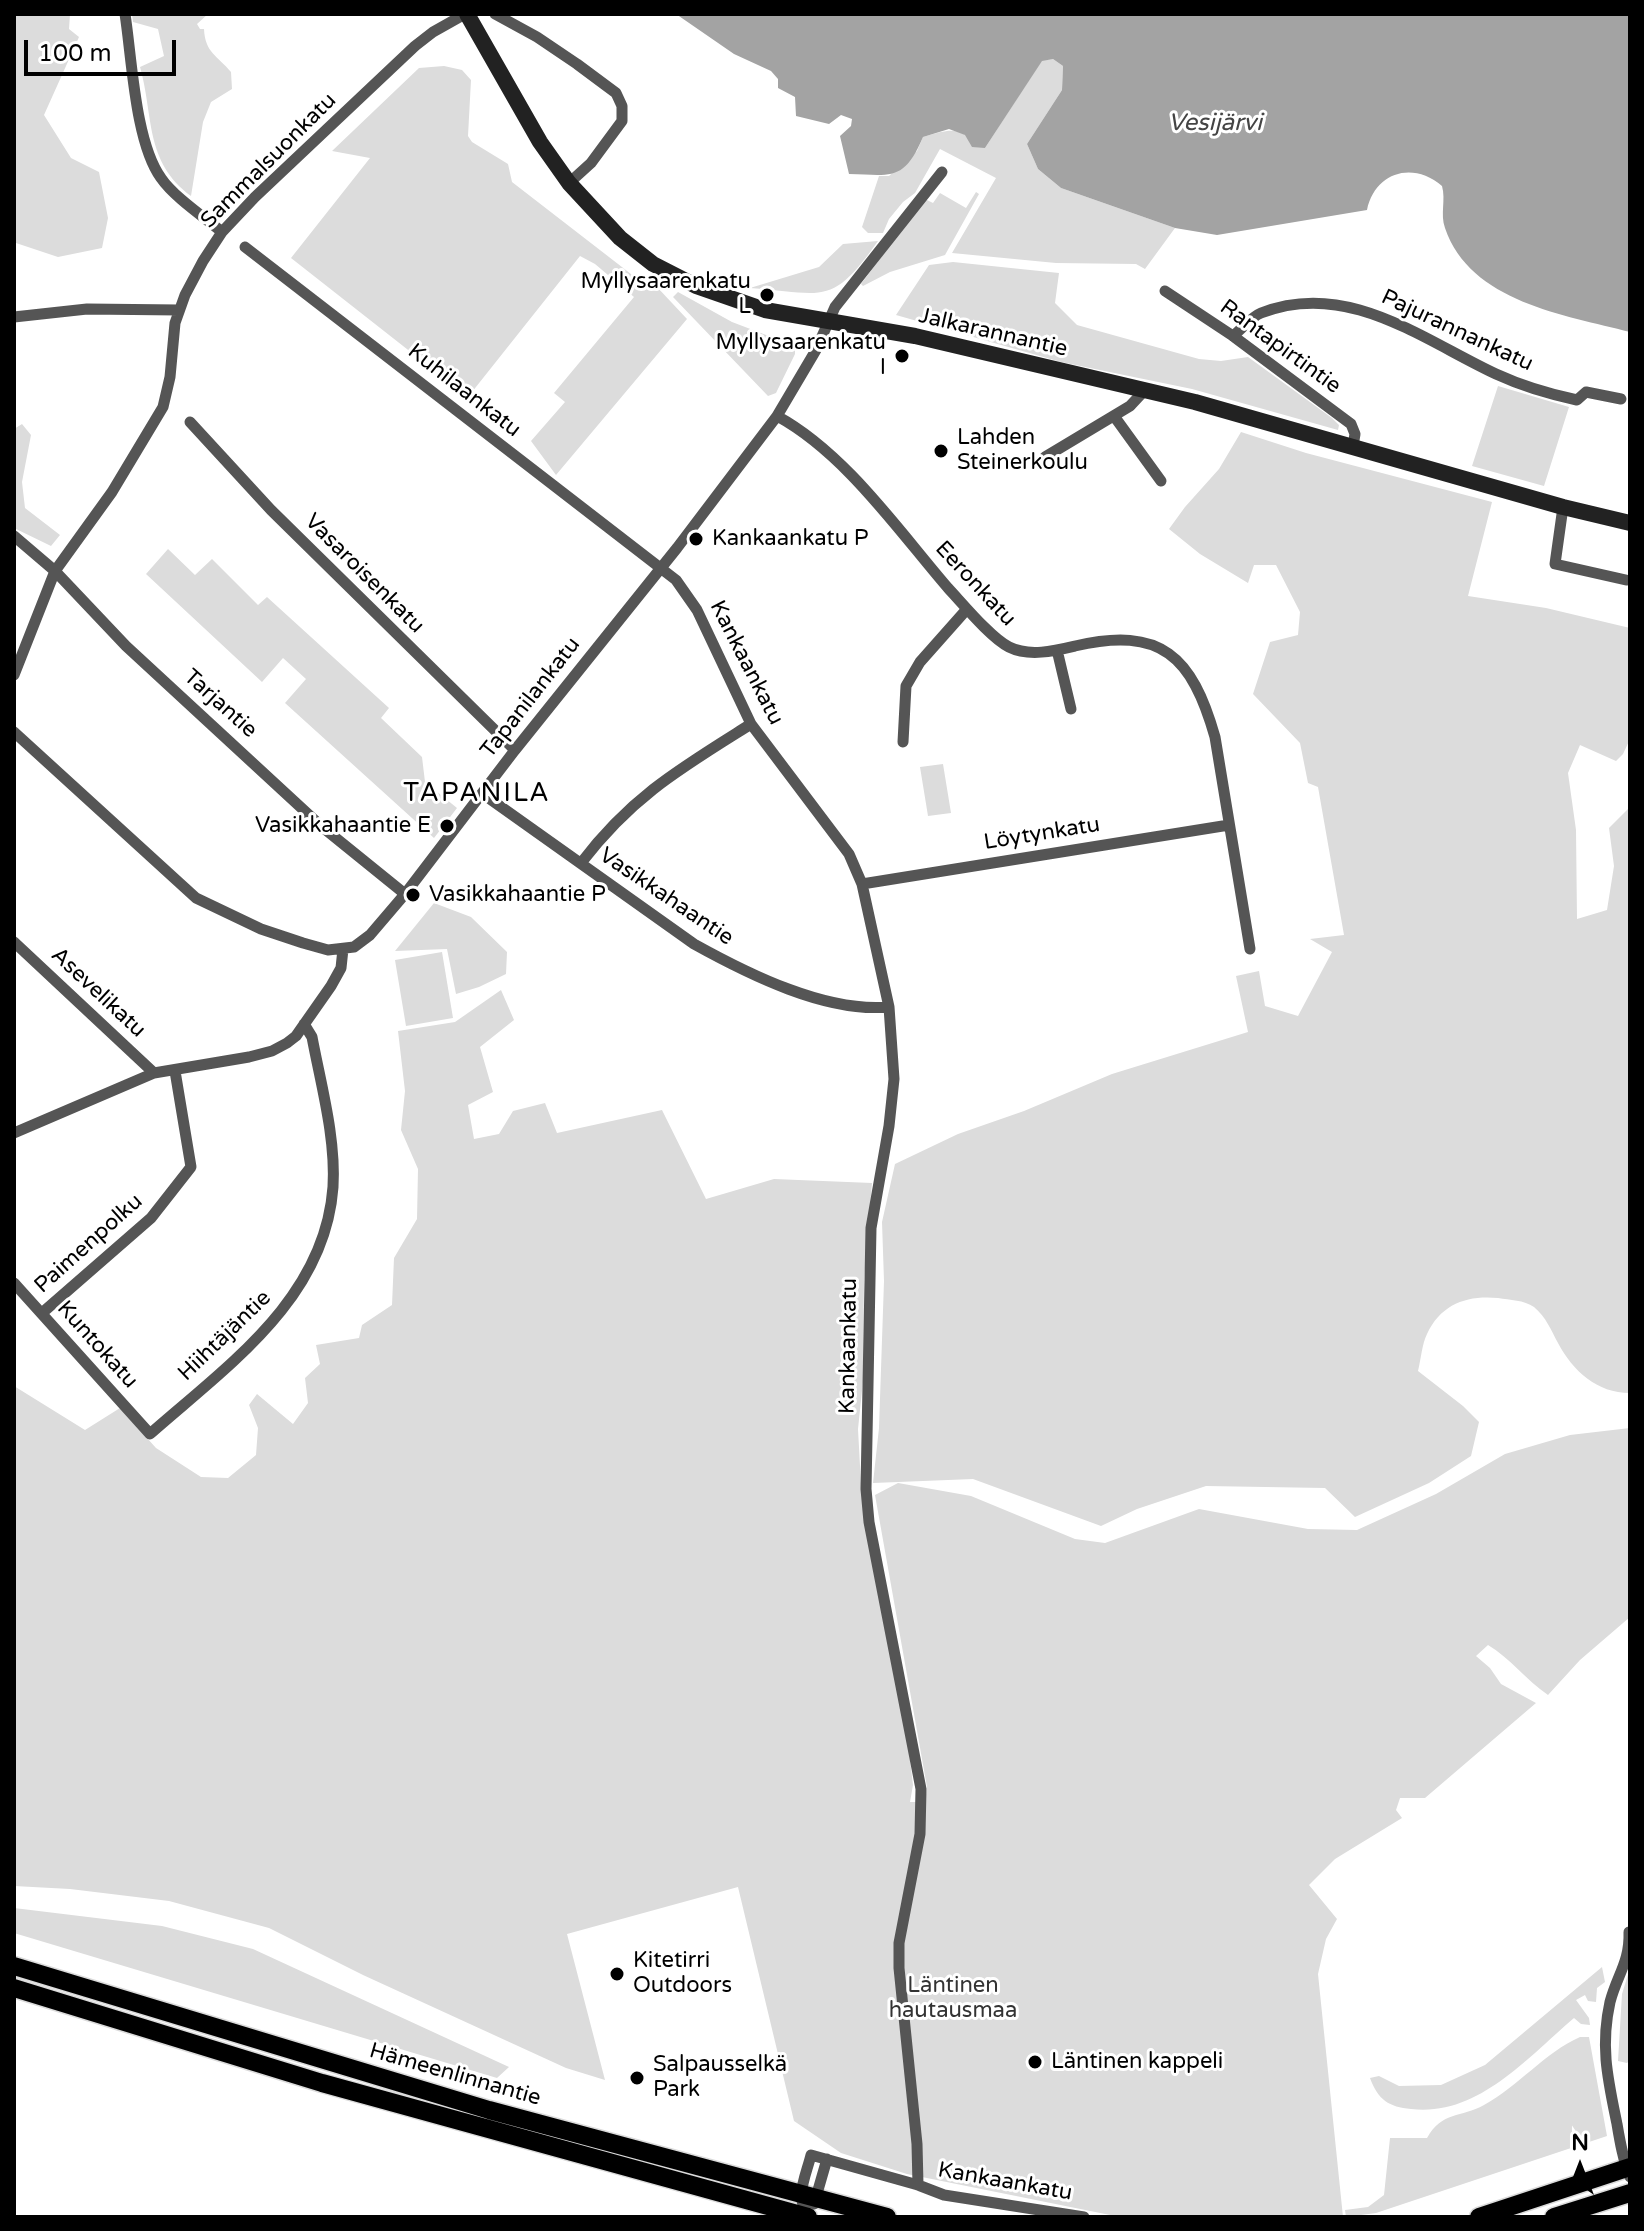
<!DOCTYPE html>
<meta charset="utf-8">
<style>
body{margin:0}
#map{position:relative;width:1644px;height:2231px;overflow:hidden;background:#fff;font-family:"Varela Round",sans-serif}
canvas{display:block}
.frame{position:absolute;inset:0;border:16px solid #000;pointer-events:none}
.north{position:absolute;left:1540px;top:2127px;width:80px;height:80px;-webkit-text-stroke:6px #fff;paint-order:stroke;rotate:0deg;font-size:22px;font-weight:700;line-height:32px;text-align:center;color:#000}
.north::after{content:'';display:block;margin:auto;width:28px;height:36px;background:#000;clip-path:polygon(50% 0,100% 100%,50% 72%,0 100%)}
.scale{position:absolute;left:24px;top:40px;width:152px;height:36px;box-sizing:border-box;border:4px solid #000;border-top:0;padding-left:10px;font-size:24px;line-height:28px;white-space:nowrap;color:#000;-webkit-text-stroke:6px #fff;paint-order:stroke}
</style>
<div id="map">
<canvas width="1644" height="2231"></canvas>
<div class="frame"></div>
<div class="north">N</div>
<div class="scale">100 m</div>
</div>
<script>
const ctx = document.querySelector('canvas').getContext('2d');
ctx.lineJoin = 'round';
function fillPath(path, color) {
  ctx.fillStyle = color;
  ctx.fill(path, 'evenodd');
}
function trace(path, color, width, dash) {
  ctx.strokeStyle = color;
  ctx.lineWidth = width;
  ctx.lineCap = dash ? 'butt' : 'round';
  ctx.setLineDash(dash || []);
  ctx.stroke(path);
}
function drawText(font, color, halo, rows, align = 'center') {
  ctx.font = font + ' "Varela Round",sans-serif';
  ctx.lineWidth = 6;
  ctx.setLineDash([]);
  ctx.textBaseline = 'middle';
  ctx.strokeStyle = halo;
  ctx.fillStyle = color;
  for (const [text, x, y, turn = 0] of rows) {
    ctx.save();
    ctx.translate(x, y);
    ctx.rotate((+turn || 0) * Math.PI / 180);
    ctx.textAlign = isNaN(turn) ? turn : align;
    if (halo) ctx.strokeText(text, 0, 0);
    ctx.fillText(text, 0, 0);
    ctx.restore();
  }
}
fillPath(new Path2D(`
 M 14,14 L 70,14 L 69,29 L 79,37 L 44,115 L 71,158 L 99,172 L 108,218 L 102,248 L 58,257 L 16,243 L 14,245 Z
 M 132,14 L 208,14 L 197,24 L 200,29 L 204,29 C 205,53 218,56 231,72 L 232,89 L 211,102 L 203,122 L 191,196 C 144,161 154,116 140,67 L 164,56 L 158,29 L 133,22 Z
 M 1053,59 L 1063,66 L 1062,90 L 1027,144 L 1038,169 L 1061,188 L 1175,228 L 1145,269 L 1136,264 L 1056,263 L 952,253 L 996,178 L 940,149 L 915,193 L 903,202 L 889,219 L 883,233 L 868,233 L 862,227 L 879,176 L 889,176 L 917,151 L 923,137 C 957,127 956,128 985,148 L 1042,60 Z
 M 444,66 L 462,70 L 471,80 L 468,136 L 472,142 L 508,164 L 512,182 L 640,281 L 657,287 L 687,319 L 556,475 L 531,441 L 565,402 L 554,393 L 634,297 L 595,264 L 580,256 L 468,397 L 291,258 L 370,158 L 332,151 L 419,68 Z
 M 976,192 L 979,194 L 945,255 L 890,272 L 863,286 L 861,284 L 925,199 L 933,203 L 940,193 L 966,208 Z
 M 878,241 C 831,308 824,293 750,288 L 819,267 L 843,244 Z
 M 953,262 L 1059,273 L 1055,303 L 1077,325 L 1199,359 L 1221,361 L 1248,357 L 1332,418 L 1339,425 L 1338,430 L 1192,389 L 1061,362 L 896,315 L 929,265 Z
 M 678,292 L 732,322 L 795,346 L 795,354 L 776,393 L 768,396 L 673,297 Z
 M 1498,386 L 1569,407 L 1544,486 L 1472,466 Z
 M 22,424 L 31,435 L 22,482 L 25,508 L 60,535 L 51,546 L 14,528 L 14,429 Z
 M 1241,432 L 1306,453 L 1492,502 L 1468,596 L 1546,608 L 1630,628 L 1630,739 L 1623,754 L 1616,761 L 1580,745 L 1568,773 L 1576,830 L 1577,919 L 1607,910 L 1614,866 L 1609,828 L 1630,807 L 1630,1393 C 1597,1393 1573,1371 1558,1343 C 1551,1330 1546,1317 1534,1307 C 1524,1300 1510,1300 1498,1298 C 1467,1295 1441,1304 1427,1334 C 1422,1344 1421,1359 1418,1371 L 1463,1406 L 1479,1422 L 1471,1456 L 1429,1483 L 1355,1517 L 1325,1488 L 1206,1486 L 1137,1509 L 1101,1526 L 973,1479 L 873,1483 L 879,1428 L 884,1281 L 882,1222 L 895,1164 L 958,1134 L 1024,1111 L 1112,1074 L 1248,1032 L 1236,976 L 1259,971 L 1265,1006 L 1298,1016 L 1332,952 L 1310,939 L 1344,935 L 1318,787 L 1308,783 L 1300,743 L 1253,694 L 1270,642 L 1298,635 L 1300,612 L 1276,565 L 1254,565 L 1248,583 L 1200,554 L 1169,529 L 1185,507 L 1219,469 Z
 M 168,549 L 195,575 L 212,559 L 258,605 L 267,597 L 389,708 L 381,718 L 422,757 L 425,782 L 457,808 L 434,838 L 285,703 L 306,679 L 283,658 L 262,682 L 146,574 Z
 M 943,764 L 951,813 L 928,816 L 920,767 Z
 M 434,903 L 471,917 L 507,952 L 506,974 L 479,987 L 456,994 L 447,949 L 395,951 Z
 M 442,952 L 453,1018 L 406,1026 L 395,960 Z
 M 501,990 L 514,1020 L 480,1047 L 493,1092 L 468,1105 L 474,1139 L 499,1134 L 513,1111 L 545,1103 L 557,1133 L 662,1110 L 706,1199 L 774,1179 L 872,1183 L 864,1280 L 863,1381 L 858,1429 L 861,1484 L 908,1743 L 913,1785 L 910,1802 L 925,1802 L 927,1787 L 875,1495 L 898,1483 L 971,1496 L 1075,1539 L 1105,1543 L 1199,1509 L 1308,1529 L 1357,1530 L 1436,1494 L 1505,1454 L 1570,1435 L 1630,1428 L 1630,1617 L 1580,1660 L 1548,1695 C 1526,1680 1510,1658 1488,1645 L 1476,1656 L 1490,1668 L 1501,1684 L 1536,1703 L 1425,1798 L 1400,1798 L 1396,1810 L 1402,1818 L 1335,1859 L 1309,1885 L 1337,1919 L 1326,1939 L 1318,1974 L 1343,2217 L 1120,2217 L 907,2174 L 841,2153 L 794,2121 L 738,1887 L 567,1934 L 605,2080 L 566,2068 L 363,1975 L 269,1928 L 169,1901 L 70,1889 L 14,1886 L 14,1386 L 85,1430 L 120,1408 L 156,1448 L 201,1477 L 228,1478 L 256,1455 L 258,1428 L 249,1405 L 257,1394 L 293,1424 L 308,1403 L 305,1378 L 320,1364 L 316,1345 L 359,1338 L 362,1325 L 392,1305 L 394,1258 L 417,1219 L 418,1169 L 401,1130 L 405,1091 L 398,1031 L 455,1022 Z
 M 14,1908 L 162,1926 L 253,1949 L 509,2067 L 497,2078 L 14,1933 Z
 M 1602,1967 L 1605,1982 L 1597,1988 L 1596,2002 L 1588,2001 L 1585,1995 L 1576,2000 L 1589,2018 L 1590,2025 L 1581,2024 L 1574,2018 C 1528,2057 1478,2117 1411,2109 C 1389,2107 1378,2100 1370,2078 L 1379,2076 L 1399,2086 L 1441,2085 L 1485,2065 Z
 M 1630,1968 L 1630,2060 L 1627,2063 L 1618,2061 L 1622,1994 Z
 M 1580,2037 L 1589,2037 L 1607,2136 L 1376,2213 L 1346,2217 L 1345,2210 L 1368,2207 L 1384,2195 L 1390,2138 L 1427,2138 C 1442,2111 1461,2118 1484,2105 C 1519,2086 1544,2053 1580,2037 Z`), '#dcdcdc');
fillPath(new Path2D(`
 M 676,14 L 1630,14 L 1630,332 C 1565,315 1470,302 1445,228 C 1440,214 1446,200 1442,186 C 1413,161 1375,172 1367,210 L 1217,235 L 1175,228 L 1061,188 L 1038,169 L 1027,144 L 1062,90 L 1063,66 L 1053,59 L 1042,61 L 985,148 L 972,147 L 965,135 L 949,129 L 923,137 C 904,182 891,175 849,174 L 840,136 L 851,126 L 852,119 L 841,115 L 829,124 L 796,116 L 795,97 L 778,88 L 778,79 L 771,71 L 734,54 Z`), '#a3a3a3');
const primary = new Path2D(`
 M 14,1966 L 489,2110 L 887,2217
 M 14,1988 L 322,2083 L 808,2217
 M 1479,2217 L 1630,2167
 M 1554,2217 L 1630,2193`);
trace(primary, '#dbdbdb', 21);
trace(new Path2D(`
 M 125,14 C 132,59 135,142 161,178 C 174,197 204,217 222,232
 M 495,14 L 537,37 L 577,64 L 616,93 L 622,106 L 622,121 L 591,163 L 569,183
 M 245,247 L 676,580 L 697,610 L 751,724 L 849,854 L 862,884 L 889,1007 L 894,1079 L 889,1126 L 871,1228 L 866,1489 L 869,1522 L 921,1789 L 920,1834 L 899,1943 L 899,1968 L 917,2144 L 918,2185
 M 1165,291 L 1233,336 L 1351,424 L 1355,434 L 1353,446
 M 14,317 L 87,309 L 179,310
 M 1233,336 C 1242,329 1251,317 1261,313 C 1347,279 1423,340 1496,374 C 1522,386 1549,394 1577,400 L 1586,392 L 1621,399
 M 777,416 C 845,453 898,530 948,588 C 963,604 991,638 1009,647 C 1029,657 1054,651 1075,646 C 1161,626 1192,656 1215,737 L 1250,949
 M 1114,416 L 1161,481
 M 190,422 L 271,510 L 515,750
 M 1045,457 L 1130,406 L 1144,391
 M 1563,507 L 1555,564 L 1626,580
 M 14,536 L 55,571 L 126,646 L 321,826 L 405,894
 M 1057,650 L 1071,709
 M 14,675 L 55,571 L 112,492 L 163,407 L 170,377 L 175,323 L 185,295 L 203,261 L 222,232 L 255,197 L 415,46 L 433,32 L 465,14
 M 14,732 L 196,898 L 261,929 L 303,943 L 328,950 L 354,947 L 370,935 L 405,894 L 515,750 L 677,548 L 777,416 L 816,350 L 835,307 L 942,172
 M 903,742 L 906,686 L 920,662 L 967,609
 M 483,794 L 694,944 C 748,974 826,1013 889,1007
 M 581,863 C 632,796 681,768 751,724
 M 862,884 L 1229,825
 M 14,942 L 154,1073
 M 14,1133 L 154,1073 L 249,1057 L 272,1051 L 287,1043 L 296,1036 L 331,986 L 341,968 L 343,949
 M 14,1283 L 150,1434 C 227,1366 325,1299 333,1187 C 336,1138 321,1085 312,1037 L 304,1024
 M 42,1313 L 151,1218 L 191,1167 L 175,1071
 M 1629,1932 C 1630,1962 1617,1975 1610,2002 C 1600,2047 1608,2080 1617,2124 C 1620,2142 1623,2160 1630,2177
 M 814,2204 L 827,2159
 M 810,2217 C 793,2199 806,2176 811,2155 L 918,2185 L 944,2195 L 1084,2217`), '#555', 11);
trace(new Path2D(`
 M 467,14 L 540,142 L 569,183 L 620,238 L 653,264 L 696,286 L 765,310 L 915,336 L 1195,402 L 1563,507 L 1630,523`), '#222', 16);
trace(primary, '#000', 18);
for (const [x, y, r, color] of [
 [767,295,8,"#000"],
 [902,356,8,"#000"],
 [941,451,8,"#000"],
 [696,539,8,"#000"],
 [447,826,8,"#000"],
 [413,895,8,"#000"],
 [617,1974,8,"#000"],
 [1035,2062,8,"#000"],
 [637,2078,8,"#000"]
]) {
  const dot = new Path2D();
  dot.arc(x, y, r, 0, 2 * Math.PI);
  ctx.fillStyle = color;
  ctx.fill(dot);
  trace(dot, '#fff', 3);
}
drawText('22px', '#000', '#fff', [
 ["Sammalsuonkatu",269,161,-45],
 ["Pajurannankatu",1457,331,25],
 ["Jalkarannantie",993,333,13],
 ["Rantapirtintie",1280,347,36],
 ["Kuhilaankatu",464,391,38],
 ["Vasaroisenkatu",364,574,45],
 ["Eeronkatu",975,584,47],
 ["Kankaankatu",746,663,63],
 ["Tapanilankatu",531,698,-52],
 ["Tarjantie",220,704,42],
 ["Löytynkatu",1042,834,-9],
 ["Vasikkahaantie",666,897,34],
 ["Asevelikatu",98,993,43],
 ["Paimenpolku",89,1244,-42],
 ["Hiihtäjäntie",225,1336,-44],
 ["Kuntokatu",97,1345,48],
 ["Kankaankatu",849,1346,-89],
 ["Hämeenlinnantie",455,2075,16],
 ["Kankaankatu",1005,2182,10]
]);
drawText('22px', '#000', '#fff', [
 ["Myllysaarenkatu",751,282,"right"],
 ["L",751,307,"right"],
 ["Myllysaarenkatu",886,343,"right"],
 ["I",886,368,"right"],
 ["Lahden",957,438],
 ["Steinerkoulu",957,463],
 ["Kankaankatu P",712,539],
 ["Vasikkahaantie E",431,826,"right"],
 ["Vasikkahaantie P",429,895],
 ["Kitetirri",633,1961],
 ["Outdoors",633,1986],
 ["Läntinen kappeli",1051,2062],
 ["Salpausselkä",653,2065],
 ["Park",653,2090]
], 'left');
drawText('22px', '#333', '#fff', [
 ["Läntinen",953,1986],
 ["hautausmaa",953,2011]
]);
drawText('italic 24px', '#444', '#fff', [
 ["Vesijärvi",1215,124]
]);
ctx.letterSpacing = '2px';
drawText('26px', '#000', '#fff', [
 ["TAPANILA",477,794]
]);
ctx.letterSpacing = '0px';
</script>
